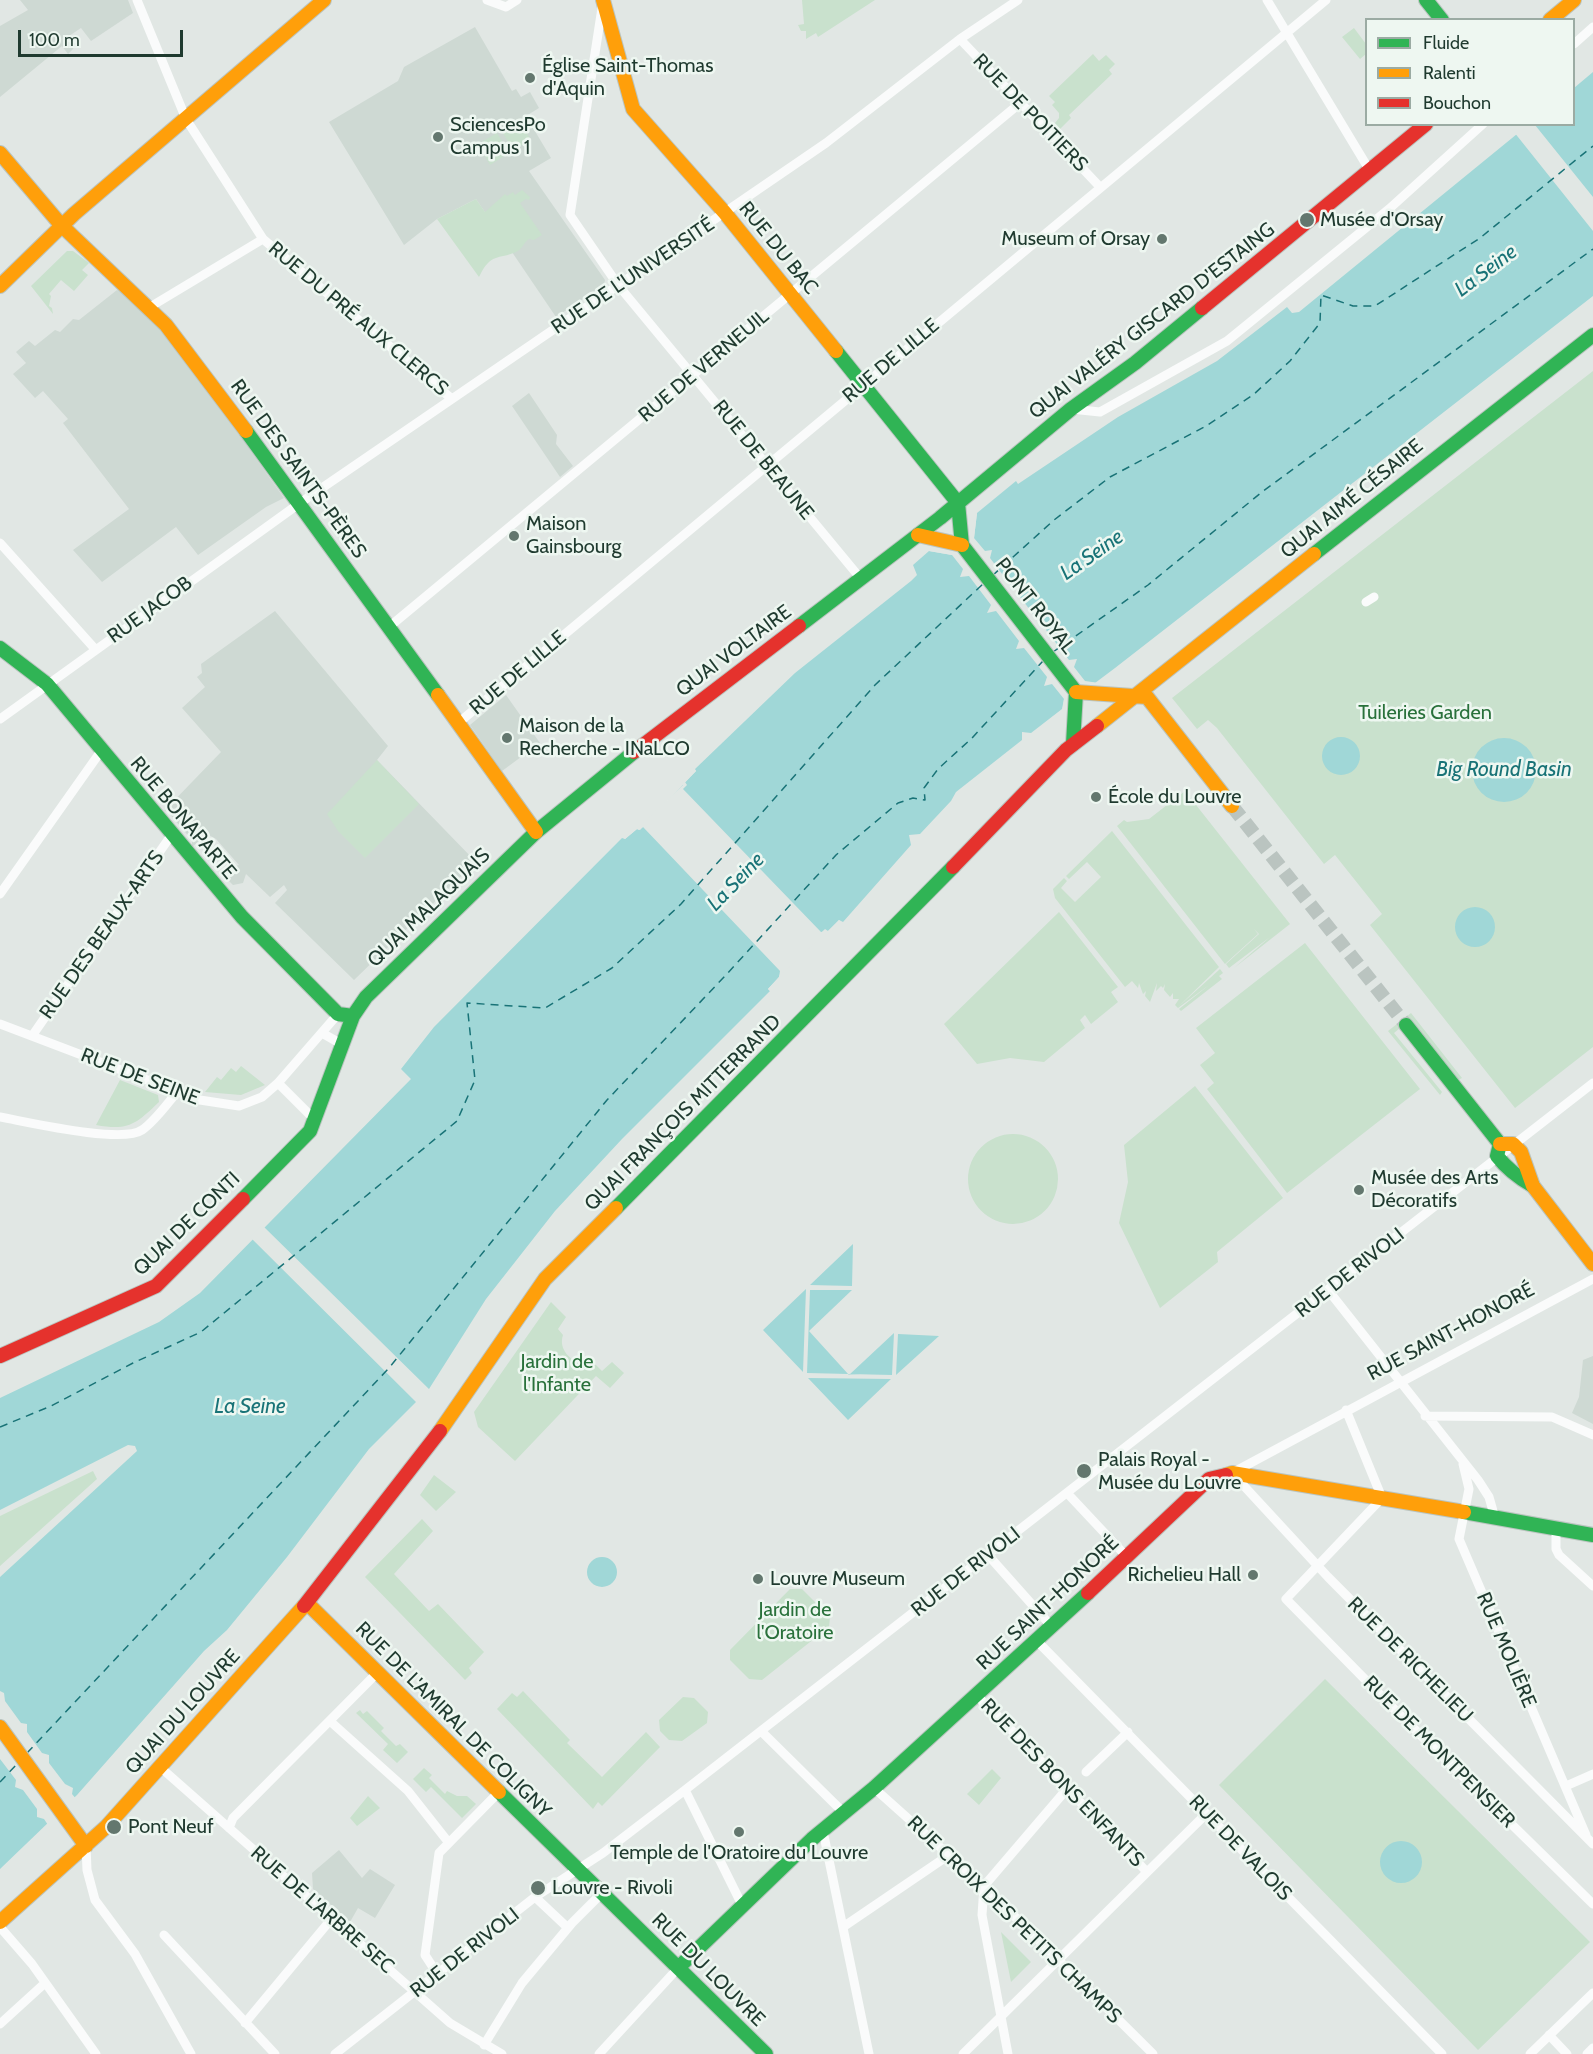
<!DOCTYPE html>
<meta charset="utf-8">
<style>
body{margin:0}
#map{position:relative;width:1593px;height:2054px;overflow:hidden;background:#e1e7e4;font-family:Cabin,sans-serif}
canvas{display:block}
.legend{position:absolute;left:1365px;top:18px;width:210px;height:108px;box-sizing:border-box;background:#eef7f1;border:2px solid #9baba3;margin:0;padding:8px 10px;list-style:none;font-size:18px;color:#1f3a2f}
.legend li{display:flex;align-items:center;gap:12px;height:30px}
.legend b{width:30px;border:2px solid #9baba3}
.scale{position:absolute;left:18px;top:30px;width:165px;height:27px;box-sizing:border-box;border:3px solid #1f3a2f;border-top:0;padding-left:8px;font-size:18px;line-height:21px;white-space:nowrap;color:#1f3a2f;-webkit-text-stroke:4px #eef7f1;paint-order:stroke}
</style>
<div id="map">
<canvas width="1593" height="2054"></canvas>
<ul class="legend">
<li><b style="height:8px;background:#30b455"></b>Fluide</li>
<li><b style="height:8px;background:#ff9f0a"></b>Ralenti</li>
<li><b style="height:8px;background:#e5322d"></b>Bouchon</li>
</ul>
<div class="scale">100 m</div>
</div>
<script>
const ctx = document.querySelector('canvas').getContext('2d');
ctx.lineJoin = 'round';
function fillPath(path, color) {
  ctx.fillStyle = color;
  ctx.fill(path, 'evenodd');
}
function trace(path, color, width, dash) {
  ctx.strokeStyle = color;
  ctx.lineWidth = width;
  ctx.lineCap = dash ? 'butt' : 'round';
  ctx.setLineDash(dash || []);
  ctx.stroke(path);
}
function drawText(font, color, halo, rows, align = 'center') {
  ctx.font = font + ' Cabin,sans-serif';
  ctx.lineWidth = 5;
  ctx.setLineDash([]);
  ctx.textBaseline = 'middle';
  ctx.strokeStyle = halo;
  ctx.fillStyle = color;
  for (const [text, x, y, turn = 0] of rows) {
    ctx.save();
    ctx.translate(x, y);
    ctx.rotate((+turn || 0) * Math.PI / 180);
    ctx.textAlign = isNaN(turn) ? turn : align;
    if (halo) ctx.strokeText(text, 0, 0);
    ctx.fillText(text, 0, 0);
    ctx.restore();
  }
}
fillPath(new Path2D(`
 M 20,0 L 128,0 L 133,13 L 91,41 L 81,28 L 69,36 L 75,44 L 73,49 L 68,54 L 62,46 L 0,97 L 0,26 L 28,10 Z
 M 475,27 L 512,91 L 516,89 L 521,97 L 530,92 L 539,108 L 526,116 L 551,158 L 529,171 L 605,280 L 604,285 L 556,317 L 476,199 L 437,219 L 404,245 L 329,122 L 398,81 L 404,67 Z
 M 117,290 L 128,296 L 156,323 L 201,381 L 284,498 L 266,507 L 198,555 L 176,527 L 102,582 L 73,550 L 129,509 L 63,423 L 68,419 L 43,391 L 35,398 L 13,374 L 26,363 L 16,352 L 29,341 L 35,346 L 55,330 L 60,332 L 73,319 L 79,320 Z
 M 529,393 L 557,435 L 556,444 L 573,466 L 560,477 L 512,406 Z
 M 275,611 L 388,746 L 377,760 L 476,862 L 354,980 L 275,903 L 287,890 L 284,885 L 270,897 L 246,874 L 243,883 L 233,885 L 226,878 L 229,868 L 239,865 L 216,839 L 207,834 L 192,847 L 192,840 L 168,812 L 164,811 L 221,752 L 182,708 L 205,687 L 197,677 L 202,673 L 201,664 Z
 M 506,695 L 540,743 L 502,771 L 470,725 Z
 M 1593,1356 L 1593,1424 L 1572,1413 L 1579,1397 L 1583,1360 Z
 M 339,1850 L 362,1878 L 370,1869 L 395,1885 L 375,1918 L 358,1908 L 350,1922 L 313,1889 L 312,1873 Z`), '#ced9d3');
fillPath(new Path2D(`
 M 802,0 L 875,0 L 818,37 L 816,33 L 806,39 L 806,31 L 801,31 L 798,25 L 804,24 Z
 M 1354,28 L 1366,44 L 1366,54 L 1360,59 L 1342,37 Z
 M 1093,54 L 1099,61 L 1106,55 L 1115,64 L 1109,70 L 1112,74 L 1069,115 L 1071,118 L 1060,129 L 1055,123 L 1059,118 L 1059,113 L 1052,105 L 1055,102 L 1049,96 Z
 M 519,120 L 531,140 L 513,150 L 501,130 Z
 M 497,133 L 509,153 L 490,165 L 478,144 Z
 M 522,190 L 530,197 L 529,200 L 526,199 L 520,203 L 542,235 L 534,240 L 529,239 C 523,243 523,249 516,252 C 498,260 491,252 479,277 L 437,219 L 476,199 L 485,212 L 505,194 L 507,196 L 513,192 L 515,195 Z
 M 67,251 L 73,251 L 89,263 L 82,270 L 88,275 L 74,291 L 61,280 L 49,294 L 51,296 L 49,306 L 52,308 L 53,314 L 31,286 Z
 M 1593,371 L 1593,1047 L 1515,1108 L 1370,925 L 1382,914 L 1335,855 L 1324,864 L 1217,728 L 1208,720 L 1197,729 L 1172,698 Z
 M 377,760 L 419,804 L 365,858 L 338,831 L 327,814 Z
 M 1185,791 L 1290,924 L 1234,968 L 1270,937 L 1229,968 L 1226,964 L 1259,934 L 1254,929 L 1258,934 L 1225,964 L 1117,826 L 1124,820 L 1127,822 L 1149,819 Z
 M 1112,831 L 1219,967 L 1178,1007 L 1220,969 L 1223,973 L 1219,976 L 1222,979 L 1181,1011 L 1179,1009 L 1209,985 L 1178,1008 L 1175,1005 L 1179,999 L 1173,999 L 1173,993 L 1170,997 L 1164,990 L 1165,984 L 1163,988 L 1161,986 L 1156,991 L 1157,983 L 1150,1002 L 1145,996 L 1146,991 L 1143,994 L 1139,983 L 1138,988 L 1132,981 L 1125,987 L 1055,898 L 1053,889 L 1064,878 L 1067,881 L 1061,888 L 1075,902 L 1101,877 L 1087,862 L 1069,879 L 1066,876 Z
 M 1059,912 L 1118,987 L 1111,992 L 1118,1002 L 1091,1024 L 1085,1015 L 1080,1020 L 1085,1028 L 1044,1062 L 1010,1058 L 977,1064 L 944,1024 Z
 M 1305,943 L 1420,1089 L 1287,1193 L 1207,1089 L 1214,1083 L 1200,1065 L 1215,1053 L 1196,1028 Z
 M 1411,1013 L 1462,1078 L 1458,1080 L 1411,1019 L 1394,1033 L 1442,1092 L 1440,1095 L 1388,1031 Z
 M 241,1066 L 265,1085 L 241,1095 L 205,1092 L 217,1077 L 221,1080 L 231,1068 L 236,1072 Z
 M 120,1080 L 158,1095 L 159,1102 C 136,1124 129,1131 96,1125 Z
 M 1195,1086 L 1283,1198 L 1217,1252 L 1218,1262 L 1160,1308 L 1119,1223 L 1128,1182 L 1124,1145 Z
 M968 1179a45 45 0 1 1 90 0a45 45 0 1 1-90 0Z
 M 551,1302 L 566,1317 L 558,1329 L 563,1335 C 558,1350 571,1360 583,1366 L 596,1365 L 602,1371 L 612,1362 L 624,1373 L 610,1388 L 596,1376 L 515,1461 L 478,1427 L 474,1412 Z
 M 93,1471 L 97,1479 L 0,1566 L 0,1516 Z
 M 434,1475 L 456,1492 L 436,1511 L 420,1495 Z
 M 422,1519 L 433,1531 L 394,1574 L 429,1611 L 438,1604 L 484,1652 L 469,1668 L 472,1673 L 465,1680 L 365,1577 Z
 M 790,1589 L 802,1589 L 830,1617 L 829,1627 L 762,1680 L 749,1679 L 730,1660 L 730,1650 Z
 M 1325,1679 L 1590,1942 L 1478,2050 L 1219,1785 Z
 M 523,1691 L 570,1740 L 567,1743 L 602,1777 L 646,1732 L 660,1747 L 602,1806 L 598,1802 L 593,1809 L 497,1709 L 512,1693 L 517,1697 Z
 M 683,1697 L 694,1698 L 708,1712 L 707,1723 L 682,1741 L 669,1740 L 660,1731 L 659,1720 Z
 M 360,1710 L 363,1714 L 367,1711 L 384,1728 L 381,1731 L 396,1746 L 400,1744 L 408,1752 L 397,1763 L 383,1750 L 388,1744 L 356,1713 Z
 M 424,1768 L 432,1775 L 429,1778 L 445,1794 L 447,1791 L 457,1796 L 467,1796 L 476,1804 L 462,1818 L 431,1787 L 426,1792 L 413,1779 Z
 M 992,1769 L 1001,1778 L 979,1805 L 967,1794 Z
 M 368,1796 L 380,1808 L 357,1826 L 350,1818 Z
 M 1001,1932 L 1031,1962 L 1011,1982 Z`), '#c9e1cd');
fillPath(new Path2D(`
 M 1593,72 L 1593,296 L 1115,668 L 1095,683 L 1085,682 L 1064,699 L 1062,709 L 1031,733 L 1022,732 L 1022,740 L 956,792 L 951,801 L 920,834 L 909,835 L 911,845 L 843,922 L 839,920 L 828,931 L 825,929 L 781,971 L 779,977 L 768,989 L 770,991 L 622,1139 L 555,1211 L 486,1299 L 429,1389 L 369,1449 L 287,1557 L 227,1630 L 204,1651 L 77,1795 L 0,1869 L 0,1577 L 137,1451 L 135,1446 L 128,1445 L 0,1510 L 0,1398 L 159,1322 L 200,1293 L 411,1079 L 401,1069 L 434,1027 L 622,838 L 625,839 L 637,829 L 640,830 L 696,771 L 695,769 L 795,673 L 911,581 L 917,575 L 913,565 L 929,551 L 952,555 L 974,538 L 977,513 L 1016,481 L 1018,484 L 1118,417 L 1217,361 L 1287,307 L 1292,313 L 1299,312 L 1528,125 L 1574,124 L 1574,88 Z
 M1322 756a19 19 0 1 1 38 0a19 19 0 1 1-38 0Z
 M1472 770a32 32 0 1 1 64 0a32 32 0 1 1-64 0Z
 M1455 927a20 20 0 1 1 40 0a20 20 0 1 1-40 0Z
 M 853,1244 L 852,1286 L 810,1285 Z
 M 806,1289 L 803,1372 L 763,1330 Z
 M 810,1290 L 852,1290 L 809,1331 L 849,1375 L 894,1333 L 892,1375 L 807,1373 Z
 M 898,1334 L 939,1336 L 896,1375 Z
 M 808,1378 L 891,1379 L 848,1420 Z
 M587 1572a15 15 0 1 1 30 0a15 15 0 1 1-30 0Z
 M1380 1862a21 21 0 1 1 42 0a21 21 0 1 1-42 0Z`), '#a0d7d7');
fillPath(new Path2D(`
 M 1524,124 L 1535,125 L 1593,197 L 1593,231 L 1514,132 Z
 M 977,513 L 974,538 L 985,551 L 992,550 L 990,558 L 1012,587 L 1021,585 L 1017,593 L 1040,623 L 1049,623 L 1046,630 L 1069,660 L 1077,659 L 1074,667 L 1085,681 L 1099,683 L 1086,685 L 1067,700 L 1065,710 L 1062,713 L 1064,699 L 1052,684 L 1044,686 L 1047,677 L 1024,648 L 1016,649 L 1019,641 L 996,611 L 987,613 L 991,605 L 969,576 L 960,577 L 963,569 L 952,555 L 929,551 L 932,549 L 952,552 L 972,536 L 974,516 Z
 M 693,767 L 696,771 L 685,782 L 687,785 L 683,789 L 821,932 L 828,931 L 839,920 L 844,924 L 840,923 L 829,933 L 823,935 L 783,973 L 772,993 L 768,989 L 779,977 L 780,971 L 664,849 L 643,827 L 639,830 L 637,829 L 625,839 L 620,835 L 641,825 L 683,785 L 682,781 Z
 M 262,1225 L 431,1391 L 418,1404 L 250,1237 Z
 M 0,1691 L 4,1693 L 5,1701 L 21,1723 L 27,1724 L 27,1732 L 42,1753 L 49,1755 L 49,1763 L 65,1784 L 73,1788 L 72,1794 L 77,1800 L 50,1828 L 44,1819 L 37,1817 L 37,1809 L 23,1790 L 15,1787 L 16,1780 L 0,1759 Z`), '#e1e7e4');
trace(new Path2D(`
 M 992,576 L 1054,520 L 1110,477 L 1206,426 L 1253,395 L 1290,361 L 1320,323 L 1321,295 L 1353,306 L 1375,306 L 1480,238 L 1593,146
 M 1053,652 L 1148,585 L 1262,492 L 1593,249
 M 0,1427 L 51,1406 L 133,1363 L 201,1332 L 457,1121 L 475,1080 L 467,1003 L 545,1008 L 612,968 L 681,904 L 875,685 L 984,583
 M 27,1753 L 389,1368 L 607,1100 L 725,976 L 836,855 L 898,803 L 913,798 L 925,800 L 924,788 L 938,769 L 972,738 L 1043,661
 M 0,1782 L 18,1763`), '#197377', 1.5, [8, 6]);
trace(new Path2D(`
 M 1232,806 L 1406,1025`), '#bac4c0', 14, [14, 7]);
const fast = new Path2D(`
 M 1426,0 L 1442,20
 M 836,351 L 958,503 L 962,545 L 1076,692 L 1073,744
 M 246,431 L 438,695
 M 1314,554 L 1593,335
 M 799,626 L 940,518 L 1071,409 L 1135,363 L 1202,308
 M 0,648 L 47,684 L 242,917 L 338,1014 L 353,1016
 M 1406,1025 L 1500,1144
 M 1500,1144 L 1497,1156 C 1507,1169 1519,1178 1533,1186
 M 243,1199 L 310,1131 L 353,1016 L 366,997 L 536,832 L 634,752
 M 616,1208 L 953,867
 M 1464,1512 L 1593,1535
 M 499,1792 L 766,2054
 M 679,1967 L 812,1839 L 874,1788 L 1088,1593`);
const slow = new Path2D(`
 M 603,0 L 633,109 L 725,213 L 836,351
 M 1550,20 L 1574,0
 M 0,153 L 61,225 L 166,325 L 246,431
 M 0,286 L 74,214 L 324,0
 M 918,535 L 962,545
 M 1076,692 L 1147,697 L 1232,806
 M 438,695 L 536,832
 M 1097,726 L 1314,554
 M 1500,1144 L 1513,1144 L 1521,1152 L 1533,1186 L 1593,1264
 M 440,1431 L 545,1279 L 616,1208
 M 1226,1475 L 1232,1473 L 1464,1512
 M 307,1603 L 499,1792
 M 0,1727 L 86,1846
 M 0,1922 L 106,1827 L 304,1606`);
const jam = new Path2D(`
 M 1202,308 L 1426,124
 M 634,752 L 799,626
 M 953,867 L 1066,750 L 1097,726
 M 0,1356 L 156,1286 L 243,1199
 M 1088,1593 L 1209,1479 L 1226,1475
 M 304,1606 L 440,1431`);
trace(fast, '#bac4bf', 16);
trace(slow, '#bac4bf', 16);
trace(jam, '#bac4bf', 16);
trace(new Path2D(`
 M 137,0 L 186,119 L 263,239 L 452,399
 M 487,0 L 506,7 L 517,0
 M 1267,0 L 1370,171
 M 602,8 L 570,215 L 618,285 L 861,579
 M 960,39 L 1100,187
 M 1574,44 L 1593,27
 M 150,307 L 263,239
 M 1071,409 L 1100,412 L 1227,341 L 1389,209 L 1483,124
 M 0,543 L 95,649
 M 1366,602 L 1374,597
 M 389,627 L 1019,104
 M 0,719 L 300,503 L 826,143 L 960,39 L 1018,0
 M 457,724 L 1326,0
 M 0,894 L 101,751
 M 0,1024 L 200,1100 L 239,1106 L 262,1097 L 278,1083 L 338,1014
 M 322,1033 L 343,1045
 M 32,1036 L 172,834
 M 278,1083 L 316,1121
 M 0,1117 C 28,1122 122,1144 142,1130 C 155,1121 167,1104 177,1092
 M 1593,1279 L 1232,1473 L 1328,1577 L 1593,1844
 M 1328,1290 L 1478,1480 L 1489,1497 L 1495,1518
 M 1346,1410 L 1382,1498 L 1286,1599 L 1400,1715 L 1593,1904
 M 1425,1416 L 1552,1417 L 1593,1435
 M 1463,1464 L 1469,1489 L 1459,1539 L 1586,1835
 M 1068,1494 L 1127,1557
 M 1556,1529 L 1556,1549 L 1559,1555 L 1593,1586
 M 988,1555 L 1052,1627
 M 1037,1641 L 1442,2054
 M 977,1694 L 985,1705 L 995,1713 L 1147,1872
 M 331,1722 L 408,1791 L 449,1843
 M 761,1731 L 843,1812
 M 160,1767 L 450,2023 L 502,2054
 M 1086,1772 L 1128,1732
 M 1566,1786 L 1593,1774
 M 874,1788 L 988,1890 L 1153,2054
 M 685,1790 L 742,1905
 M 229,1828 L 233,1818 L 377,1673
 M 823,1831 L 869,2054
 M 86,1846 L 87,1870 L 95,1900 L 135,1954 L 191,2054
 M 984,1886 L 982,1915 L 1008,2054
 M 984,1886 L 1066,1790
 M 535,1897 L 568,1928
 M 0,1927 L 32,1964 L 96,2054
 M 843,1927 L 949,1855
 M 164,1935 L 275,2054
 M 438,1975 L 425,1955 L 439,1853 L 498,1793
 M 245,2023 L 333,1917
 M 0,2024 L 45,1983
 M 1549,2035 L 1567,2054
 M 484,2045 L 522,1983 L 572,1923 L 602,1893
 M 335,2054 L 535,1897 L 603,1853 L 685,1790 L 1593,1083
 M 599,2054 L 679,1967
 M 963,2054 L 1206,1814
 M 1530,2054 L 1593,1993
 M 1587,2054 L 1593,2048`), '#fafbfb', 9);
trace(fast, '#30b455', 14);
trace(slow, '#ff9f0a', 14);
trace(jam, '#e5322d', 14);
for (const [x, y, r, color] of [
 [530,78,6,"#63776e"],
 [438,137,6,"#63776e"],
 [1307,220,8,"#63776e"],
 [1162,239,6,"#63776e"],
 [514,536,6,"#63776e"],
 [507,738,6,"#63776e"],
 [1096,797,6,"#63776e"],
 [1359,1190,6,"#63776e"],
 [1084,1471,8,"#63776e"],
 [1253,1575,6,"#63776e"],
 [758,1579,6,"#63776e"],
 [114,1827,8,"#63776e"],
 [739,1832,6,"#63776e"],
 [538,1888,8,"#63776e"]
]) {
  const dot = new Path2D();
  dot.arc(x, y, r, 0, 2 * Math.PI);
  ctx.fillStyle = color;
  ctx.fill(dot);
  trace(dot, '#eef7f1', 2);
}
drawText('20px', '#1f3a2f', '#eef7f1', [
 ["Église Saint-Thomas",542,66],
 ["d'Aquin",542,89],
 ["SciencesPo",450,125],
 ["Campus 1",450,148],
 ["Musée d'Orsay",1320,220],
 ["Museum of Orsay",1150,239,"right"],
 ["Maison",526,524],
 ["Gainsbourg",526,547],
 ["Maison de la",519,726],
 ["Recherche - INaLCO",519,749],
 ["École du Louvre",1108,797],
 ["Musée des Arts",1371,1178],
 ["Décoratifs",1371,1201],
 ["Palais Royal -",1098,1460],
 ["Musée du Louvre",1098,1483],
 ["Richelieu Hall",1241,1575,"right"],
 ["Louvre Museum",770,1579],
 ["Pont Neuf",128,1827],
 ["Temple de l'Oratoire du Louvre",739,1853,"center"],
 ["Louvre - Rivoli",552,1888]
], 'left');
drawText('20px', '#1f3a2f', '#eef7f1', [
 ["RUE DE POITIERS",1030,113,46],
 ["RUE DU BAC",778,248,51],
 ["RUE DE L'UNIVERSITÉ",633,276,-34],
 ["RUE DU PRÉ AUX CLERCS",358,319,40],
 ["QUAI VALÉRY GISCARD D'ESTAING",1152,321,-38],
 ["RUE DE LILLE",891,361,-40],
 ["RUE DE VERNEUIL",704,366,-40],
 ["RUE DE BEAUNE",763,460,51],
 ["RUE DES SAINTS-PÈRES",298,469,54],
 ["QUAI AIMÉ CÉSAIRE",1352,499,-39],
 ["PONT ROYAL",1035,606,52],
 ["RUE JACOB",150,610,-36],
 ["QUAI VOLTAIRE",734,651,-37],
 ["RUE DE LILLE",518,673,-40],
 ["RUE BONAPARTE",183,818,50],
 ["QUAI MALAQUAIS",429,908,-44],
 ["RUE DES BEAUX-ARTS",102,935,-55],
 ["RUE DE SEINE",140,1077,21],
 ["QUAI FRANÇOIS MITTERRAND",683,1113,-45],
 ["QUAI DE CONTI",187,1224,-44],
 ["RUE DE RIVOLI",1350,1273,-38],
 ["RUE SAINT-HONORÉ",1451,1332,-28],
 ["RUE DE RIVOLI",966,1572,-38],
 ["RUE SAINT-HONORÉ",1048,1603,-43],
 ["RUE MOLIÈRE",1506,1650,67],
 ["RUE DE RICHELIEU",1410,1660,45],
 ["QUAI DU LOUVRE",183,1712,-48],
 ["RUE DE L'AMIRAL DE COLIGNY",453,1720,45],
 ["RUE DE MONTPENSIER",1439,1752,45],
 ["RUE DES BONS ENFANTS",1062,1783,46],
 ["RUE DE VALOIS",1240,1848,46],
 ["RUE DE L'ARBRE SEC",322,1910,41],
 ["RUE CROIX DES PETITS CHAMPS",1014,1920,44],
 ["RUE DE RIVOLI",465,1953,-38],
 ["RUE DU LOUVRE",708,1970,45]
]);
drawText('20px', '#29713b', '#eef7f1', [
 ["Tuileries Garden",1425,713],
 ["Jardin de",557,1362],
 ["l'Infante",557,1385],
 ["Jardin de",795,1610],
 ["l'Oratoire",795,1633]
]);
drawText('italic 21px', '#197377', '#eef7f1', [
 ["La Seine",1486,271,-37],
 ["La Seine",1092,555,-35],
 ["Big Round Basin",1504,770],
 ["La Seine",736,882,-46],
 ["La Seine",250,1407]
]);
</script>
